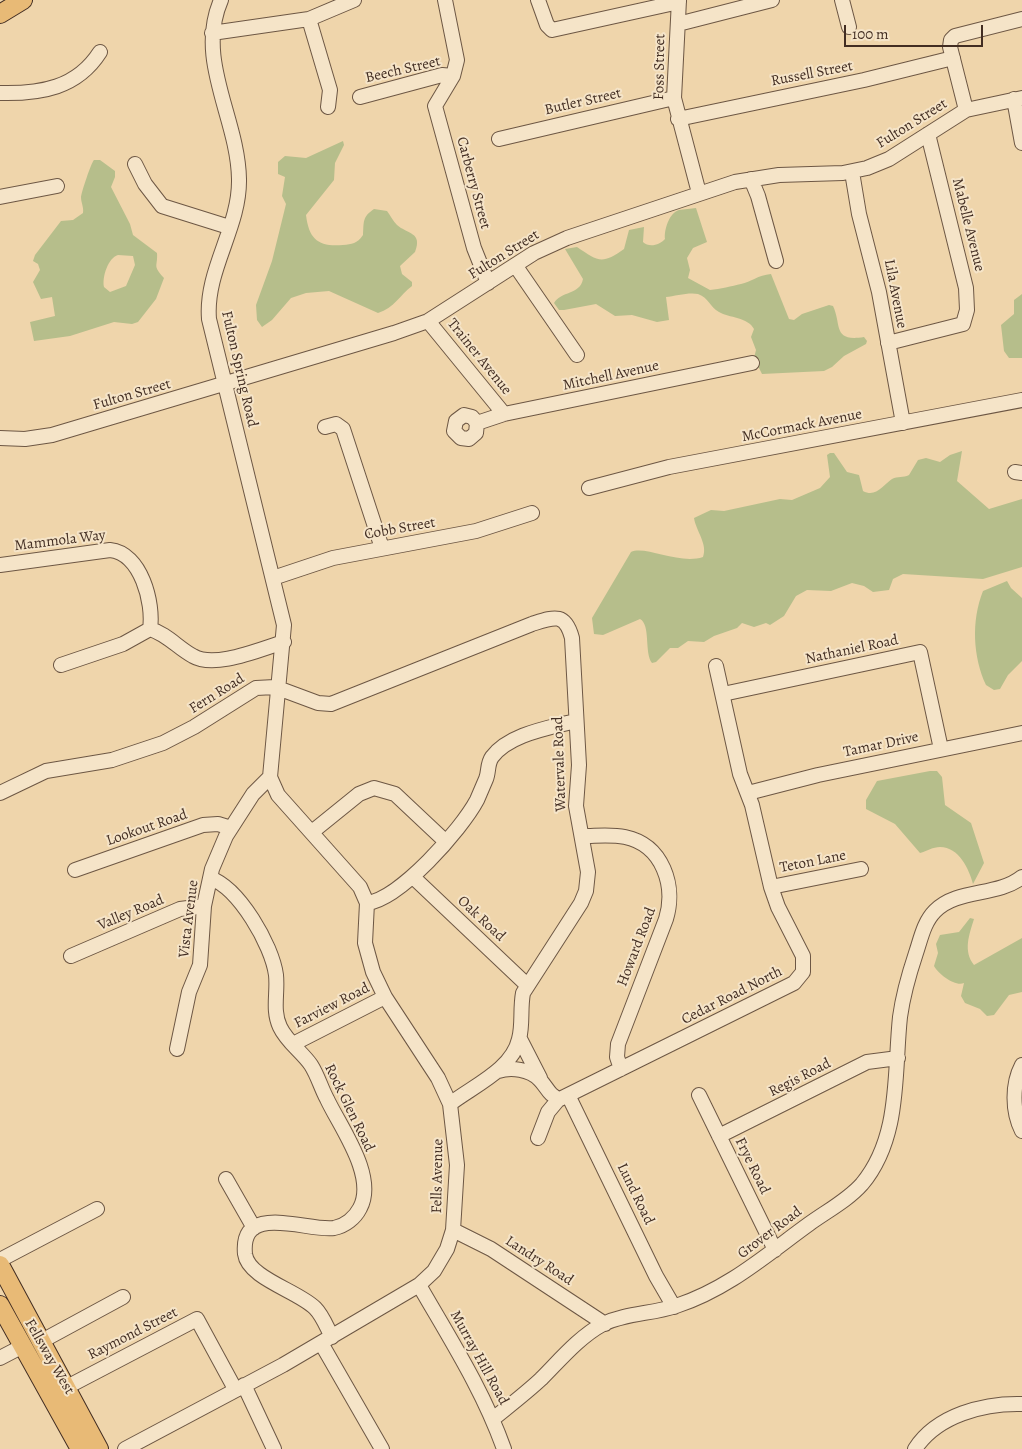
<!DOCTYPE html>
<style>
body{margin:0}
#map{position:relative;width:1022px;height:1449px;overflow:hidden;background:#efd5ab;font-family:Alegreya,serif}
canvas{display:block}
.scale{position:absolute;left:844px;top:25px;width:139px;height:22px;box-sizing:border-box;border:2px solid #422d22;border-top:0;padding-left:6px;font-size:15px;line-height:18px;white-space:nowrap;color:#422d22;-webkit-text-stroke:4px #f5e4c8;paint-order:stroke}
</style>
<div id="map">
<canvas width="1022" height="1449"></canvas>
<div class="scale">100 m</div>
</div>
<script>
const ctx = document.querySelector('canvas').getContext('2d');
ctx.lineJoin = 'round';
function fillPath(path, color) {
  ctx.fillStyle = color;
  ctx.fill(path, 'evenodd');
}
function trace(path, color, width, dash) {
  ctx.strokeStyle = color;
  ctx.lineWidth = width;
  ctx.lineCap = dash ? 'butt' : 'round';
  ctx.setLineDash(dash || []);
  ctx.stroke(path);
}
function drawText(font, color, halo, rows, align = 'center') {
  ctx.font = font + ' Alegreya,serif';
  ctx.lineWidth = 4;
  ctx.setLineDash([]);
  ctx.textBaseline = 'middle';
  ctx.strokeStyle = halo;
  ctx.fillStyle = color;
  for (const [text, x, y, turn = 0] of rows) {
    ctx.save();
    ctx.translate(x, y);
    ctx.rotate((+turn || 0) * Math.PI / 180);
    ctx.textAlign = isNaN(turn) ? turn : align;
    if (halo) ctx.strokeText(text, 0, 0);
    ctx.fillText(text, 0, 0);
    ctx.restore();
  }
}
fillPath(new Path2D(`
 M 343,141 L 344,145 L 335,163 L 334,180 L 306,215 C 309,240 319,247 343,245 C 352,244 357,244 363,235 C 364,222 362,217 374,209 L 387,211 C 390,215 393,221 397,225 C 407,234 423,232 415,252 L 400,266 L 402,274 L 412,282 L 412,286 C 400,295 394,308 378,313 L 329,291 L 306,293 L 291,298 L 272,320 L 262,327 L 257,320 L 256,305 L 272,261 L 286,204 L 282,196 L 285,177 L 278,174 L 278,162 L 285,156 L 306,158 Z
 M 94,160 L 100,160 L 115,171 L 115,177 L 111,187 L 130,224 L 133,235 L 157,253 C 158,267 152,265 164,278 L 156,299 L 138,322 L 132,324 L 114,322 L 70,336 L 34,341 L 30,322 L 55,316 L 52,297 L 41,299 L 33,282 L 40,270 L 38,264 L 33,261 L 35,255 L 61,221 L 73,220 L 83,213 C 84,207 81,203 81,197 C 82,191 91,163 94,160 ZM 118,255 L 133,256 L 135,265 L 126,286 L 110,292 L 104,287 C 102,277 108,258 118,255 Z
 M 696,208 L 707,242 L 693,248 L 687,258 L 690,270 L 688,278 L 710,290 C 720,289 732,286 741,284 C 751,282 758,275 771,274 L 789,319 L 794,320 L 802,314 L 829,305 L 833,306 C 842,325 832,342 864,337 L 867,341 L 866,344 L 844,356 L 832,367 L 824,371 L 762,374 L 754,358 L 756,350 L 751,337 L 754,329 C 748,317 729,318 719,312 C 710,307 709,298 698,294 C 689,292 675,296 666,297 L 669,320 L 657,322 L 632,315 L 615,316 L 596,304 L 564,310 L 559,310 L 554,303 C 561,291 580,295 583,279 L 565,249 L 577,247 C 597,260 601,266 624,249 L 629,230 L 644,227 L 643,242 C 649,248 660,245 665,239 C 664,230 669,213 679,210 C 684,209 691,209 696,208 Z
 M 1022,294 L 1022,358 L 1009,358 L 1004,351 L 1001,325 L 1014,314 L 1014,300 Z
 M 962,451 L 957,481 L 989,509 L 1022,499 L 1022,567 L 983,579 L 903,574 L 893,579 L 889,590 L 873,592 L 864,586 L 852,583 L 831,591 L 807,590 L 796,596 L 784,616 L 770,625 L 766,623 L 754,627 L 742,623 L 737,628 L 714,636 L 704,642 L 688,641 L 678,648 L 670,648 L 656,662 L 652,663 C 644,653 651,625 640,619 L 603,635 L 594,634 L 592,618 L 631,552 C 645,545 679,565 703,557 C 708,544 696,531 694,518 L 711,510 L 724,511 L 780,499 L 792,500 L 820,488 L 830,477 L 827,455 L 830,453 L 834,453 L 847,472 L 859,475 L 863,491 C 876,498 883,485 892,479 C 898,476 903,478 909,475 L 918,460 L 926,458 L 940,462 L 950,455 Z
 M 1007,581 L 1011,588 L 1022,598 L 1022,661 L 1008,675 L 1000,689 L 994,690 L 986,685 C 973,657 971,621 983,591 Z
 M 930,771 L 937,771 L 942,777 L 945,805 L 971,823 L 984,863 L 973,884 C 969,869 959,847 940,847 C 933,847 927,851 920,853 L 895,824 L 866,809 L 866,800 L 877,781 Z
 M 970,918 L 974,919 C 969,935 963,951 974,965 L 1022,938 L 1022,992 L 1009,995 L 994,1015 L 987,1016 L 980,1009 L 965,1003 L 961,996 L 964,983 C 956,987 939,975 934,966 L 938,953 L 936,944 L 940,935 L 959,932 Z`), '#b6be8b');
const minor = new Path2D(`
 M 445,0 L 457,60 L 453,76 L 435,106 L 474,248 L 488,283
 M 538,0 L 547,25 L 552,30 L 679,2
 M 679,0 L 674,98 L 699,193
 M 842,0 L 849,27
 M 309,19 L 330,90 L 328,107
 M 678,24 L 772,0
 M 212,33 L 309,19 L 354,0
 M 0,93 C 41,94 77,88 100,52
 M 360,97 L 442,75 L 453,76
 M 1014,99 L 1022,143
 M 966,110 L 950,47 L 951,40 L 955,36 L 1022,19
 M 678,119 L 864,80 L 953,58
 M 499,139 L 674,98
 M 135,164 L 145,184 L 162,206 L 229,227
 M 852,172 L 859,214 L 879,292 L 903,423
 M 751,179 L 758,196 L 776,261
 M 0,197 L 57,186
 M 515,265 L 577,355
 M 428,321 L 504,414
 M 888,343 L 963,324 L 967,310 L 966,288 L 928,134
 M 477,423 L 476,433 L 469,439 L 461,438 L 454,431 L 456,421 L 464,415 L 472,417 L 477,423 L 504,414 L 752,363
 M 325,427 L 336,424 L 343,429 L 382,548
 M 0,438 L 25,439 L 52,435 L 394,333 L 428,321 L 534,253 L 567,238 L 735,182 L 779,175 L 843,173 L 867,168 L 889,159 L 966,110 L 1022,98
 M 1015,472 L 1022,473
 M 589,488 L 669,467 L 1022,400
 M 0,565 L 110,550 C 141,553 154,603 150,629 L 123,644 L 61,665
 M 273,578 L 333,558 L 476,531 L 532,513
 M 150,629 C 167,634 178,648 193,656 C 215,669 260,649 284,642
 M 723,694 L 920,652 L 941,749
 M 0,793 L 46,771 L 112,760 L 163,743 L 194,727 L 256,688 L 275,687 L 318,703 L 331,704 L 532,624 C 554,617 565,612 572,638 L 579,765 L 576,806 L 588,872 L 586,891 L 581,903 L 523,993 C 520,1009 523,1025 519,1039 C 512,1070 473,1086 450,1104
 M 748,793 L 818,775 L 1022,733
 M 312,832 L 359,794 L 374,788 L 395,794 L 445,841
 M 583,836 C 596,836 611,834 625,837 C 663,845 676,886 666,919 L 618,1044 L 617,1057 L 621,1069
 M 75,870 L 203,825 L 218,824 L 231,828
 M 413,877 L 527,985
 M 210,878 C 239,888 272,945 276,975 C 278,993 272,1010 280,1027 C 287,1042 302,1052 311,1065 C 318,1076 321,1088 327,1099 C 340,1127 377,1176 360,1208 C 355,1218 345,1226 334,1228 C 308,1232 240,1201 245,1254 C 248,1278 298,1291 315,1308 C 323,1316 327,1328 332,1337
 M 771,887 L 861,869
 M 367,903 C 400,899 461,830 477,800 C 480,793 483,786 486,779 C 489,772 487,764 492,757 C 509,734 549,728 575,721
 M 71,956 L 180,909 L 204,906
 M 520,1039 L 540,1078
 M 293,1044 L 385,997
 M 177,1049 L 189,992 L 200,965 L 204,906 L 212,869 L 226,836 L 253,794 L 270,777 L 284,625 L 209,319 C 205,270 240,228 239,179 C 238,118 195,60 221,0
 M 1022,1065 C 1012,1084 1012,1111 1022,1131
 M 498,1071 C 511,1067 530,1069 540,1080 C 547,1087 549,1096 560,1099
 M 568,1095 L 656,1276 L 674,1307
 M 699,1095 L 775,1250
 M 719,1136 L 867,1062 L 898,1058
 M 538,1138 L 548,1112 L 558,1100 L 794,983 L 803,972 L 803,956 L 778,907 L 771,887 L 752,805 L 740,774 L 716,666
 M 226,1179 L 254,1228
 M 453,1230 L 491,1249 L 605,1324
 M 0,1260 L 97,1209
 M 419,1285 C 450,1339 483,1390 504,1449
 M 40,1342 L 123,1297
 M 321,1343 L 382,1449
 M 0,1358 L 23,1346
 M 244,1385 L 274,1449
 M 67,1387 L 197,1319 L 235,1389
 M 493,1419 C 509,1406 526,1393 541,1379 C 560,1360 579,1337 603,1324 C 626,1313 652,1314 676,1306 C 728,1289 766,1255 809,1224 C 827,1211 848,1200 862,1184 C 901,1137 894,1073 900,1017 C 903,995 909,974 916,953 C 921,938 924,922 935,911 C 958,888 997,897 1022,877
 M 125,1449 L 283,1365 L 419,1285 L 434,1271 L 447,1249 L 453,1230 L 457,1165 L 450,1104 L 438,1078 L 385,997 L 373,972 L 365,943 L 367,903 L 360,887 L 278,795 L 270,777
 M 915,1449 C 937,1415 984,1403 1022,1404`);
const major = new Path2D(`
 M 0,14 L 23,0
 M 0,1265 L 99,1449
 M 0,1305 L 80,1449`);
trace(minor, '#6d5744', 16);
trace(major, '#422d22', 20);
trace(minor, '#f5e4c8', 14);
trace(major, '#e8ba76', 18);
drawText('15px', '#422d22', '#f5e4c8', [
 ["Foss Street",660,67,-89],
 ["Beech Street",403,70,-13],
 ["Russell Street",812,74,-11],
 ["Butler Street",583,102,-13],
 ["Fulton Street",912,124,-32],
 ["Carberry Street",473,183,75],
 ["Mabelle Avenue",968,225,76],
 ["Fulton Street",504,255,-32],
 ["Lila Avenue",895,294,79],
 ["Trainer Avenue",479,357,51],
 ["Fulton Spring Road",239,369,77],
 ["Mitchell Avenue",611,376,-12],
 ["Fulton Street",132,395,-16],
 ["McCormack Avenue",802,426,-11],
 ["Cobb Street",400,529,-10],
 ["Mammola Way",60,541,-7],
 ["Nathaniel Road",852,650,-12],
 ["Fern Road",217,694,-32],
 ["Tamar Drive",881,745,-12],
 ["Watervale Road",560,764,-92],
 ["Lookout Road",147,828,-19],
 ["Teton Lane",813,862,-11],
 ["Valley Road",131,913,-23],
 ["Vista Avenue",189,919,-83],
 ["Oak Road",481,919,43],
 ["Howard Road",637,947,-69],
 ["Cedar Road North",732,996,-27],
 ["Farview Road",332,1006,-27],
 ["Regis Road",800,1078,-27],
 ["Rock Glen Road",349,1108,64],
 ["Frye Road",752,1166,64],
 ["Fells Avenue",438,1176,-89],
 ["Lund Road",635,1194,64],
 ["Grover Road",770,1233,-37],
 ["Landry Road",539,1261,33],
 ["Raymond Street",133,1334,-27],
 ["Fellsway West",49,1357,60],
 ["Murray Hill Road",479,1358,61]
]);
</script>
